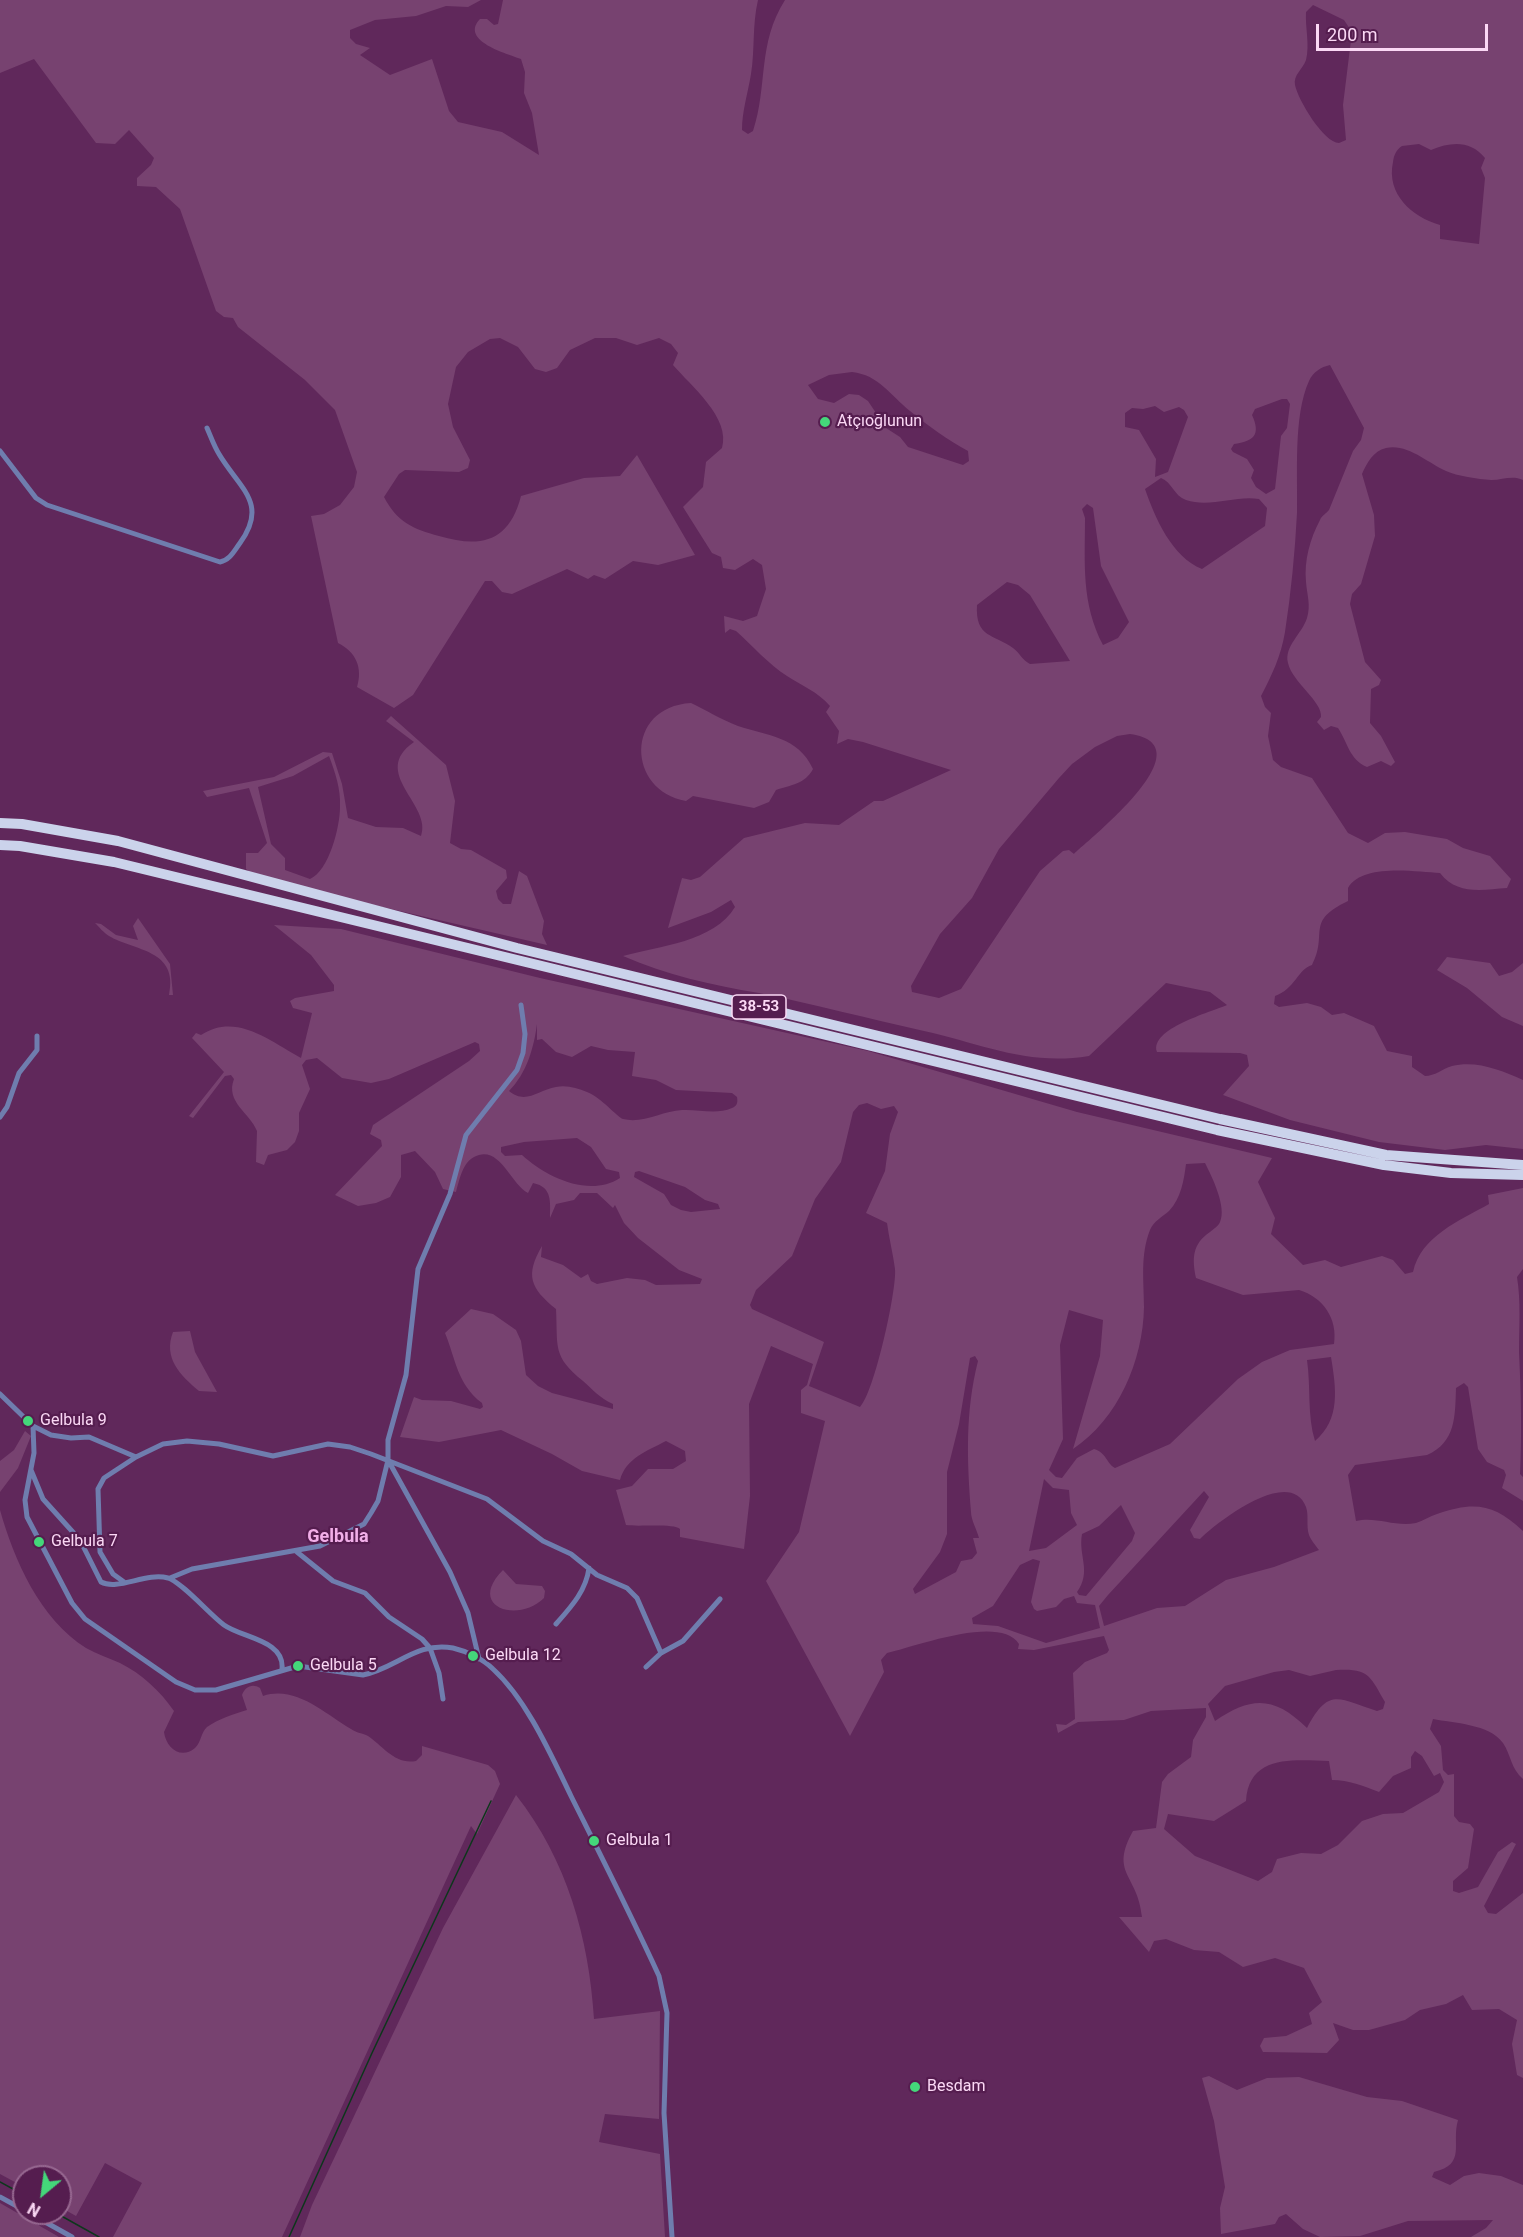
<!DOCTYPE html>
<meta charset="utf-8">
<style>
body{margin:0}
#map{position:relative;width:1523px;height:2237px;overflow:hidden;background:#60285b;font-family:Roboto,sans-serif}
canvas{display:block}
.north{position:absolute;left:12px;top:2165px;width:60px;height:60px;box-sizing:border-box;background:#551d4f;border:2px solid #976891;border-radius:50%;rotate:209deg;font-size:16px;font-weight:700;line-height:24px;text-align:center;color:#fbd8f5}
.north::after{content:'';display:block;margin:auto;width:21px;height:27px;background:#44d77a;clip-path:polygon(50% 0,100% 100%,50% 72%,0 100%)}
.scale{position:absolute;left:1316px;top:24px;width:172px;height:27px;box-sizing:border-box;border:3px solid #fbd8f5;border-top:0;padding-left:8px;font-size:18px;line-height:21px;white-space:nowrap;color:#fbd8f5;-webkit-text-stroke:4px #551d4f;paint-order:stroke}
</style>
<div id="map">
<canvas width="1523" height="2237"></canvas>
<div class="north">N</div>
<div class="scale">200 m</div>
</div>
<script>
const ctx = document.querySelector('canvas').getContext('2d');
ctx.lineJoin = 'round';
function fillPath(path, color) {
  ctx.fillStyle = color;
  ctx.fill(path, 'evenodd');
}
function trace(path, color, width, dash) {
  ctx.strokeStyle = color;
  ctx.lineWidth = width;
  ctx.lineCap = dash ? 'butt' : 'round';
  ctx.setLineDash(dash || []);
  ctx.stroke(path);
}
function drawText(font, color, halo, rows, align = 'center') {
  ctx.font = font + ' Roboto,sans-serif';
  ctx.lineWidth = 4.5;
  ctx.setLineDash([]);
  ctx.textBaseline = 'middle';
  ctx.strokeStyle = halo;
  ctx.fillStyle = color;
  for (const [text, x, y, turn = 0] of rows) {
    ctx.save();
    ctx.translate(x, y);
    ctx.rotate((+turn || 0) * Math.PI / 180);
    ctx.textAlign = isNaN(turn) ? turn : align;
    if (halo) ctx.strokeText(text, 0, 0);
    ctx.fillText(text, 0, 0);
    ctx.restore();
  }
}
fillPath(new Path2D(`
 M 0,0 L 481,0 L 468,7 L 446,6 L 416,16 L 375,20 L 350,30 L 350,38 L 356,44 L 370,48 L 360,55 L 390,75 L 432,59 L 449,111 L 458,122 L 502,132 L 539,155 L 532,113 L 524,93 L 525,72 L 521,59 C 508,54 459,41 480,19 L 487,19 L 494,25 L 498,24 L 503,0 L 758,0 C 752,26 755,49 751,74 C 748,93 742,111 742,130 L 748,134 L 753,131 C 768,86 757,44 785,0 L 1523,0 L 1523,480 C 1512,475 1503,480 1491,480 C 1478,479 1457,476 1446,471 C 1428,463 1407,443 1386,448 C 1373,451 1367,463 1362,474 L 1374,515 L 1375,536 L 1361,584 L 1352,594 L 1350,604 L 1365,662 L 1381,680 L 1379,685 L 1371,689 L 1370,723 L 1381,736 L 1395,762 L 1391,766 L 1381,761 L 1367,767 C 1349,759 1348,743 1338,728 L 1331,726 L 1324,730 L 1317,722 L 1321,717 C 1323,702 1292,682 1288,663 C 1284,646 1302,634 1307,618 C 1311,605 1307,595 1306,582 C 1304,560 1310,539 1320,520 C 1322,515 1326,514 1329,510 L 1353,451 L 1361,440 L 1364,428 L 1330,365 C 1321,367 1313,372 1309,381 C 1293,416 1298,475 1297,513 C 1295,552 1291,593 1285,632 C 1281,656 1272,675 1261,696 L 1265,707 L 1271,713 L 1268,736 L 1273,760 L 1281,767 L 1312,778 L 1348,833 L 1368,843 L 1385,833 L 1405,832 L 1447,839 L 1463,848 L 1490,856 L 1511,879 L 1507,888 C 1481,890 1457,895 1440,873 C 1415,872 1363,863 1348,888 L 1348,901 C 1304,922 1329,933 1312,965 C 1298,969 1295,989 1275,996 L 1274,1004 L 1279,1007 L 1307,1003 L 1321,1007 L 1332,1015 L 1344,1013 L 1374,1026 L 1387,1051 L 1412,1056 L 1412,1067 L 1425,1076 C 1435,1076 1442,1069 1452,1066 C 1476,1060 1501,1070 1523,1080 L 1523,1149 L 1486,1145 L 1445,1150 L 1379,1142 L 1290,1120 L 1223,1095 L 1249,1066 L 1247,1055 L 1240,1053 L 1157,1052 C 1149,1029 1211,1012 1227,1005 L 1210,992 L 1166,983 L 1089,1056 C 1027,1066 983,1044 924,1031 C 869,1019 814,1004 759,993 C 711,985 667,975 623,956 C 659,946 714,942 735,907 L 731,900 L 711,912 L 668,928 L 682,878 L 691,880 L 700,877 L 744,838 L 805,823 L 839,825 L 874,801 L 883,801 L 951,770 L 863,742 L 848,739 L 837,744 L 839,731 L 826,712 L 830,706 C 817,691 802,686 787,676 C 769,665 752,645 736,631 L 730,629 L 725,633 L 724,616 L 743,621 L 757,616 L 766,589 L 762,565 L 753,559 L 735,570 L 723,568 L 721,557 L 712,553 L 683,507 L 703,487 L 706,462 L 722,448 C 731,418 691,386 673,365 L 678,353 L 671,344 L 659,338 L 637,345 L 616,338 L 595,338 L 570,350 L 557,368 L 546,372 L 535,369 L 518,347 L 500,338 L 490,339 L 468,352 L 456,367 L 448,404 L 453,427 L 470,460 L 468,468 L 459,472 L 405,470 L 399,474 L 384,497 C 397,522 413,529 439,536 C 480,548 509,543 521,496 L 584,478 L 620,476 L 637,455 L 695,555 L 658,565 L 633,561 L 605,579 L 594,575 L 588,579 L 567,569 L 512,594 L 502,592 L 492,581 L 485,581 L 413,695 L 394,708 L 357,687 C 363,668 356,652 338,643 L 311,516 L 324,514 L 340,505 L 354,487 L 357,472 L 335,410 L 305,380 L 238,327 L 233,318 L 224,317 L 216,311 L 180,209 L 156,187 L 137,186 L 137,178 L 151,165 L 154,158 L 129,130 L 115,144 L 96,143 L 34,59 L 0,73 ZM 1313,5 L 1344,20 L 1352,32 L 1343,105 L 1346,140 L 1339,143 C 1324,143 1298,100 1295,85 C 1293,75 1303,69 1306,60 C 1310,45 1305,27 1306,12 ZM 1419,144 L 1431,150 C 1451,142 1470,140 1485,158 L 1481,168 L 1485,178 L 1479,244 L 1440,239 L 1440,225 C 1412,217 1386,194 1393,162 C 1394,155 1396,150 1402,146 ZM 852,372 C 879,375 890,395 910,411 C 928,426 948,440 968,451 L 969,461 L 963,465 L 908,447 L 900,437 L 886,428 L 868,401 L 859,395 L 849,394 L 834,403 L 818,399 L 808,385 L 829,375 ZM 1282,399 L 1287,399 L 1290,404 L 1287,428 L 1281,436 L 1275,489 L 1266,494 L 1256,487 L 1251,478 L 1254,470 L 1247,459 L 1233,452 L 1231,449 L 1234,444 C 1254,441 1261,435 1252,415 L 1255,409 ZM 1155,406 L 1164,412 L 1179,407 L 1184,410 L 1188,417 L 1168,472 L 1155,477 L 1156,459 L 1139,430 L 1125,427 L 1125,413 L 1132,408 L 1143,409 ZM 1161,478 C 1172,482 1174,496 1186,500 C 1210,508 1236,495 1259,499 L 1267,508 L 1265,526 L 1202,569 C 1172,557 1155,518 1145,489 ZM 1087,504 L 1093,508 L 1101,566 L 1129,622 L 1118,638 L 1103,645 C 1081,603 1085,563 1085,518 L 1082,509 ZM 1007,582 L 1018,585 L 1030,595 L 1070,661 L 1030,664 C 1022,660 1020,653 1013,648 C 994,634 975,638 977,605 ZM 1130,734 C 1208,745 1092,837 1074,854 L 1069,850 L 1063,851 L 1040,871 L 961,989 L 939,998 L 912,992 L 911,986 L 940,934 L 972,898 L 999,849 L 1059,778 L 1072,764 L 1095,747 L 1117,736 Z
 M 691,703 C 706,710 722,720 738,726 C 767,736 798,736 813,769 C 805,784 791,785 776,790 L 769,802 L 754,808 L 693,796 L 686,801 C 627,791 624,707 691,703 Z
 M 391,716 L 446,765 L 455,801 L 450,843 L 461,849 L 471,850 L 506,870 L 507,878 L 496,891 L 498,899 L 503,904 L 511,904 L 519,871 L 527,876 L 544,921 L 542,934 L 547,945 L 257,878 L 246,869 L 246,853 L 258,853 L 267,843 L 249,788 L 207,797 L 203,791 L 274,777 L 323,752 L 332,753 L 342,784 L 348,818 L 376,827 L 403,828 L 421,836 C 433,805 369,773 414,742 L 386,721 ZM 329,756 C 335,772 341,789 340,807 C 340,827 329,871 310,879 L 285,870 L 285,858 L 271,844 L 258,787 L 293,776 Z
 M 138,918 L 170,964 L 173,995 L 169,995 C 179,949 134,951 109,936 C 104,933 99,927 95,923 L 101,924 L 116,935 L 138,940 L 133,926 Z
 M 274,925 L 341,929 L 540,978 L 868,1051 L 1077,1112 L 1272,1158 L 1258,1182 L 1275,1218 L 1271,1234 L 1303,1265 L 1325,1260 L 1341,1267 L 1382,1256 L 1393,1260 L 1405,1274 L 1413,1272 C 1421,1236 1459,1221 1489,1204 L 1488,1195 L 1523,1188 L 1523,1269 L 1517,1277 C 1521,1302 1519,1326 1519,1352 C 1521,1393 1522,1433 1520,1474 L 1523,1477 L 1523,1501 L 1502,1488 L 1506,1475 L 1504,1470 L 1487,1462 L 1478,1449 L 1468,1387 L 1464,1383 L 1456,1388 C 1455,1416 1456,1442 1427,1455 L 1355,1465 L 1348,1475 L 1356,1521 C 1376,1516 1394,1527 1416,1523 C 1423,1521 1430,1516 1437,1514 C 1475,1501 1494,1504 1523,1531 L 1523,1779 C 1511,1769 1511,1755 1503,1743 C 1490,1724 1453,1723 1433,1719 L 1430,1729 L 1441,1746 L 1443,1770 L 1448,1775 L 1454,1774 L 1454,1816 L 1459,1822 L 1470,1824 L 1474,1829 L 1468,1868 L 1453,1881 L 1453,1891 L 1459,1893 L 1478,1887 L 1498,1852 L 1512,1842 L 1516,1844 L 1484,1906 L 1488,1913 L 1496,1914 L 1523,1893 L 1523,2078 L 1517,2075 L 1512,2044 L 1517,2020 L 1499,2009 L 1472,2010 L 1463,1995 L 1446,2004 L 1420,2010 L 1405,2020 L 1369,2030 L 1353,2030 L 1333,2023 L 1339,2040 L 1327,2053 L 1263,2052 L 1260,2046 L 1264,2038 L 1286,2036 L 1312,2024 L 1309,2013 L 1322,2002 L 1304,1968 L 1275,1958 L 1243,1967 L 1219,1952 L 1194,1950 L 1166,1939 L 1154,1941 L 1149,1952 L 1119,1917 L 1142,1917 C 1138,1874 1109,1874 1133,1831 L 1156,1828 L 1162,1782 L 1168,1774 L 1191,1757 L 1193,1740 L 1206,1717 L 1206,1708 L 1151,1711 L 1124,1720 L 1078,1722 L 1058,1733 L 1056,1724 L 1066,1725 L 1075,1719 L 1073,1673 L 1085,1662 L 1107,1653 L 1109,1650 L 1104,1636 L 1034,1650 L 1018,1649 L 1019,1644 C 1000,1614 915,1647 887,1653 L 881,1660 L 884,1672 L 850,1736 L 766,1581 L 799,1532 L 825,1421 L 801,1413 L 801,1390 L 807,1385 L 813,1364 L 771,1346 L 749,1404 L 750,1496 L 744,1549 L 680,1537 L 680,1529 C 674,1523 638,1527 626,1525 L 616,1490 L 632,1486 L 648,1469 L 673,1469 L 686,1461 L 685,1451 L 666,1441 C 647,1451 626,1458 620,1480 L 582,1471 L 552,1454 L 501,1430 L 439,1442 L 400,1437 L 414,1397 L 422,1400 L 451,1401 L 480,1409 L 483,1407 L 482,1403 C 457,1384 456,1360 445,1333 L 471,1309 L 493,1314 L 516,1330 L 521,1341 L 526,1375 L 538,1386 L 552,1393 L 613,1409 L 613,1404 C 600,1398 593,1390 583,1381 C 552,1356 558,1347 556,1309 C 530,1288 525,1275 542,1246 L 541,1257 L 563,1265 L 581,1278 L 588,1274 L 591,1281 L 597,1284 L 627,1278 L 645,1280 L 656,1285 L 700,1284 L 702,1279 L 679,1270 L 638,1238 L 624,1223 L 615,1205 L 613,1208 L 597,1193 L 580,1193 L 574,1200 L 556,1204 L 550,1218 C 550,1203 553,1187 533,1183 L 528,1193 C 511,1184 501,1149 479,1155 C 463,1159 460,1178 456,1192 L 443,1189 L 435,1172 L 415,1151 L 401,1155 L 401,1177 L 390,1197 L 376,1203 L 358,1206 L 335,1195 L 382,1146 L 381,1140 L 370,1134 L 373,1125 L 469,1061 L 480,1051 L 479,1044 L 475,1042 L 389,1079 L 371,1083 L 342,1078 L 317,1058 L 306,1060 L 302,1065 L 310,1089 L 299,1113 L 299,1131 L 295,1142 L 287,1150 L 268,1155 L 264,1165 L 256,1162 L 257,1131 C 250,1113 225,1102 234,1079 L 231,1075 L 225,1076 L 193,1118 L 189,1116 L 224,1072 L 192,1038 L 196,1033 L 201,1035 C 236,1012 270,1041 301,1058 L 312,1013 L 293,1008 L 290,1001 L 295,998 L 334,991 L 334,985 L 311,955 ZM 537,1024 L 537,1040 L 542,1039 L 556,1052 L 572,1057 L 591,1046 L 608,1050 L 635,1052 L 632,1076 L 656,1080 L 676,1090 L 732,1093 L 737,1097 C 738,1103 737,1106 732,1108 C 716,1115 698,1109 682,1110 C 662,1111 643,1124 623,1119 C 617,1117 602,1098 587,1092 C 577,1088 567,1085 556,1087 C 538,1090 526,1105 509,1091 C 527,1073 534,1047 537,1024 ZM 867,1103 L 881,1109 L 894,1106 L 898,1112 L 890,1134 L 885,1171 L 866,1213 L 887,1223 C 889,1238 893,1254 895,1269 C 897,1290 874,1394 860,1407 L 809,1386 L 824,1342 L 752,1309 L 750,1305 L 756,1290 L 792,1256 L 815,1199 L 841,1162 L 853,1112 L 859,1105 ZM 577,1138 L 591,1147 L 606,1169 L 619,1172 L 620,1178 C 589,1198 546,1177 522,1155 L 505,1156 L 501,1152 L 501,1147 L 524,1142 ZM 1205,1163 C 1212,1177 1227,1207 1220,1222 C 1218,1227 1213,1229 1210,1232 C 1192,1244 1192,1259 1196,1278 L 1243,1295 L 1299,1290 C 1323,1297 1338,1319 1334,1344 L 1290,1350 L 1262,1362 L 1238,1379 L 1170,1444 L 1115,1468 C 1106,1463 1107,1453 1094,1449 L 1077,1458 L 1062,1478 L 1056,1477 L 1049,1470 L 1063,1439 L 1060,1345 L 1069,1310 L 1103,1320 L 1100,1356 L 1073,1449 C 1118,1419 1143,1361 1144,1307 C 1144,1281 1140,1255 1150,1230 C 1154,1221 1162,1217 1169,1211 C 1181,1198 1184,1180 1186,1164 ZM 639,1171 L 685,1187 L 705,1200 L 718,1204 L 720,1209 L 691,1212 L 681,1210 L 671,1205 L 664,1194 L 634,1177 L 635,1172 ZM 975,1356 L 978,1361 C 965,1412 967,1461 971,1512 C 971,1520 977,1530 979,1538 L 973,1538 L 977,1553 L 972,1559 L 961,1561 L 956,1572 L 915,1594 L 913,1589 L 940,1552 L 947,1534 L 947,1472 L 959,1424 L 970,1358 ZM 1331,1357 C 1336,1388 1341,1419 1315,1441 C 1307,1415 1311,1387 1307,1360 ZM 1044,1479 L 1053,1488 L 1069,1490 L 1071,1513 L 1077,1525 L 1046,1548 L 1029,1551 ZM 1204,1491 L 1209,1497 L 1190,1530 L 1194,1538 L 1200,1539 C 1216,1523 1290,1465 1306,1507 C 1309,1515 1306,1526 1309,1535 C 1311,1540 1316,1546 1319,1550 L 1274,1567 L 1226,1580 L 1185,1606 L 1157,1608 L 1104,1626 L 1099,1606 L 1108,1595 ZM 1121,1505 L 1135,1533 L 1132,1541 L 1086,1596 L 1079,1595 L 1077,1592 C 1092,1571 1078,1556 1082,1534 L 1099,1526 ZM 1033,1559 L 1040,1561 L 1031,1602 L 1034,1609 L 1037,1611 L 1056,1607 L 1064,1599 L 1074,1596 L 1077,1603 L 1095,1605 L 1100,1628 L 1046,1643 L 998,1626 L 973,1624 L 972,1618 L 993,1606 L 1020,1565 ZM 1336,1670 C 1369,1668 1370,1676 1385,1702 L 1383,1709 L 1377,1711 C 1339,1699 1329,1686 1307,1728 C 1274,1696 1252,1696 1215,1721 L 1208,1704 L 1225,1686 L 1274,1672 L 1289,1670 L 1310,1676 ZM 1415,1751 L 1422,1756 L 1434,1776 L 1440,1773 L 1444,1782 L 1439,1792 L 1403,1813 L 1383,1814 L 1362,1821 L 1338,1845 L 1321,1854 L 1301,1853 L 1277,1859 L 1272,1872 L 1258,1881 L 1195,1856 L 1164,1829 L 1168,1814 L 1214,1821 L 1246,1801 C 1249,1754 1294,1760 1329,1761 L 1332,1780 C 1349,1780 1363,1786 1379,1792 L 1393,1776 L 1411,1768 L 1411,1757 Z
 M 1447,957 L 1490,963 L 1499,976 L 1512,972 L 1523,963 L 1523,1026 L 1502,1017 L 1467,988 L 1437,970 Z
 M 190,1331 L 195,1352 L 217,1392 L 199,1391 C 180,1375 163,1358 173,1332 Z
 M 25,1431 L 31,1436 L 18,1468 L 0,1492 L 0,1461 L 14,1450 Z
 M 0,1510 C 14,1560 40,1619 86,1648 C 97,1654 109,1658 120,1663 C 142,1674 160,1691 174,1711 L 164,1732 C 166,1748 181,1760 195,1748 C 201,1743 201,1732 207,1727 C 218,1719 234,1714 247,1710 L 242,1695 C 245,1687 252,1683 260,1688 L 263,1696 C 296,1685 325,1714 351,1729 C 356,1733 363,1733 368,1736 C 383,1746 395,1765 416,1761 L 422,1755 L 422,1746 L 488,1765 L 495,1771 L 500,1784 L 477,1834 L 471,1826 L 282,2237 L 113,2237 L 142,2183 L 105,2163 L 76,2216 L 60,2207 L 60,2177 L 24,2177 L 24,2187 L 0,2174 Z
 M 503,1570 L 516,1584 L 542,1586 L 545,1591 L 544,1598 C 518,1624 466,1607 503,1570 Z
 M 516,1795 C 567,1860 589,1938 594,2019 L 660,2011 L 659,2119 L 605,2114 L 599,2142 L 660,2154 L 665,2237 L 300,2237 L 312,2205 L 443,1928 Z
 M 1209,2076 L 1237,2090 L 1267,2078 L 1299,2077 L 1367,2097 L 1402,2101 L 1458,2120 C 1451,2144 1467,2164 1434,2172 L 1432,2177 L 1450,2185 L 1464,2176 L 1479,2173 L 1501,2176 L 1523,2185 L 1523,2237 L 1471,2237 L 1486,2228 L 1493,2220 L 1408,2221 L 1360,2236 L 1320,2237 L 1303,2229 L 1286,2214 L 1279,2217 L 1275,2224 L 1221,2234 L 1220,2208 L 1225,2187 L 1214,2121 L 1202,2078 Z
 M 0,2203 L 59,2237 L 0,2237 Z`), '#774270');
trace(new Path2D(`
 M 0,2182 L 24,2195
 M 56,2213 L 99,2237
 M 289,2237 L 372,2053 L 491,1801`), '#0d371c', 1.5);
trace(new Path2D(`
 M 0,451 L 36,498 L 47,505 L 220,562 C 230,560 234,551 240,543 C 269,503 239,488 219,454 C 214,446 211,437 207,428
 M 0,1117 L 7,1107 L 19,1073 L 37,1050 L 37,1036
 M 0,1394 L 33,1426 L 51,1435 L 71,1438 L 89,1437 L 136,1457 L 163,1444 L 187,1441 L 219,1444 L 273,1456 L 328,1444 L 350,1447 L 371,1454 L 487,1499 L 543,1541 L 571,1554 L 597,1575 L 627,1588 L 637,1598 L 661,1653
 M 33,1426 L 34,1453 L 25,1500 L 27,1517 L 72,1603 L 85,1619 L 176,1682 L 195,1690 L 216,1690 L 298,1666 L 363,1675 C 395,1669 417,1641 453,1648 C 466,1651 483,1659 493,1669 C 527,1700 551,1755 571,1796 C 601,1856 631,1915 659,1976 L 667,2013 L 664,2113 L 672,2237
 M 388,1460 L 450,1572 L 468,1613 L 479,1659
 M 31,1470 L 43,1499 L 80,1540 L 101,1582 C 118,1591 146,1572 168,1578 C 183,1583 210,1615 224,1625 C 242,1638 285,1640 282,1669
 M 297,1552 L 333,1581 L 365,1593 L 389,1617 L 422,1639 L 430,1648 L 439,1673 L 443,1699
 M 170,1578 L 192,1569 L 320,1546 L 364,1524 L 371,1513 L 378,1501 L 388,1460 L 388,1440 L 406,1375 L 418,1269 L 450,1194 L 466,1135 L 517,1070 L 523,1053 L 525,1034 L 521,1005
 M 124,1582 L 113,1574 L 100,1552 L 98,1489 L 104,1478 L 136,1457
 M 556,1624 C 571,1607 586,1591 589,1568
 M 646,1667 L 661,1653 L 683,1641 L 720,1599
 M 0,2197 L 24,2210
 M 29,2213 L 72,2237`), '#6f7dae', 5);
trace(new Path2D(`
 M 0,823 L 22,824 L 118,841 L 517,948 L 1220,1119 L 1386,1155 L 1523,1165
 M 0,845 L 20,846 L 114,862 L 1217,1130 L 1384,1165 L 1451,1173 L 1523,1175`), '#cbd3eb', 10);
for (const [x, y, r, color] of [
 [825,422,6,"#44d77a"],
 [28,1421,6,"#44d77a"],
 [39,1542,6,"#44d77a"],
 [473,1656,6,"#44d77a"],
 [298,1666,6,"#44d77a"],
 [594,1841,6,"#44d77a"],
 [915,2087,6,"#44d77a"]
]) {
  const dot = new Path2D();
  dot.arc(x, y, r, 0, 2 * Math.PI);
  ctx.fillStyle = color;
  ctx.fill(dot);
  trace(dot, '#551d4f', 2);
}
for (const [x, y, w] of [
 [759,1007,54]
]) {
  const box = new Path2D();
  box.roundRect(x - w / 2, y - 12, w, 24, 4.5);
  ctx.fillStyle = '#551d4f';
  ctx.fill(box);
  trace(box, '#fbd8f5', 1.5);
}
drawText('bold 15px', '#fbd8f5', null, [
 ["38-53",759,1007]
]);
drawText('16px', '#fbd8f5', '#551d4f', [
 ["Atçıoğlunun",837,422],
 ["Gelbula 9",40,1421],
 ["Gelbula 7",51,1542],
 ["Gelbula 12",485,1656],
 ["Gelbula 5",310,1666],
 ["Gelbula 1",606,1841],
 ["Besdam",927,2087]
], 'left');
drawText('bold 18px', '#f1aee8', '#551d4f', [
 ["Gelbula",338,1537]
]);
</script>
